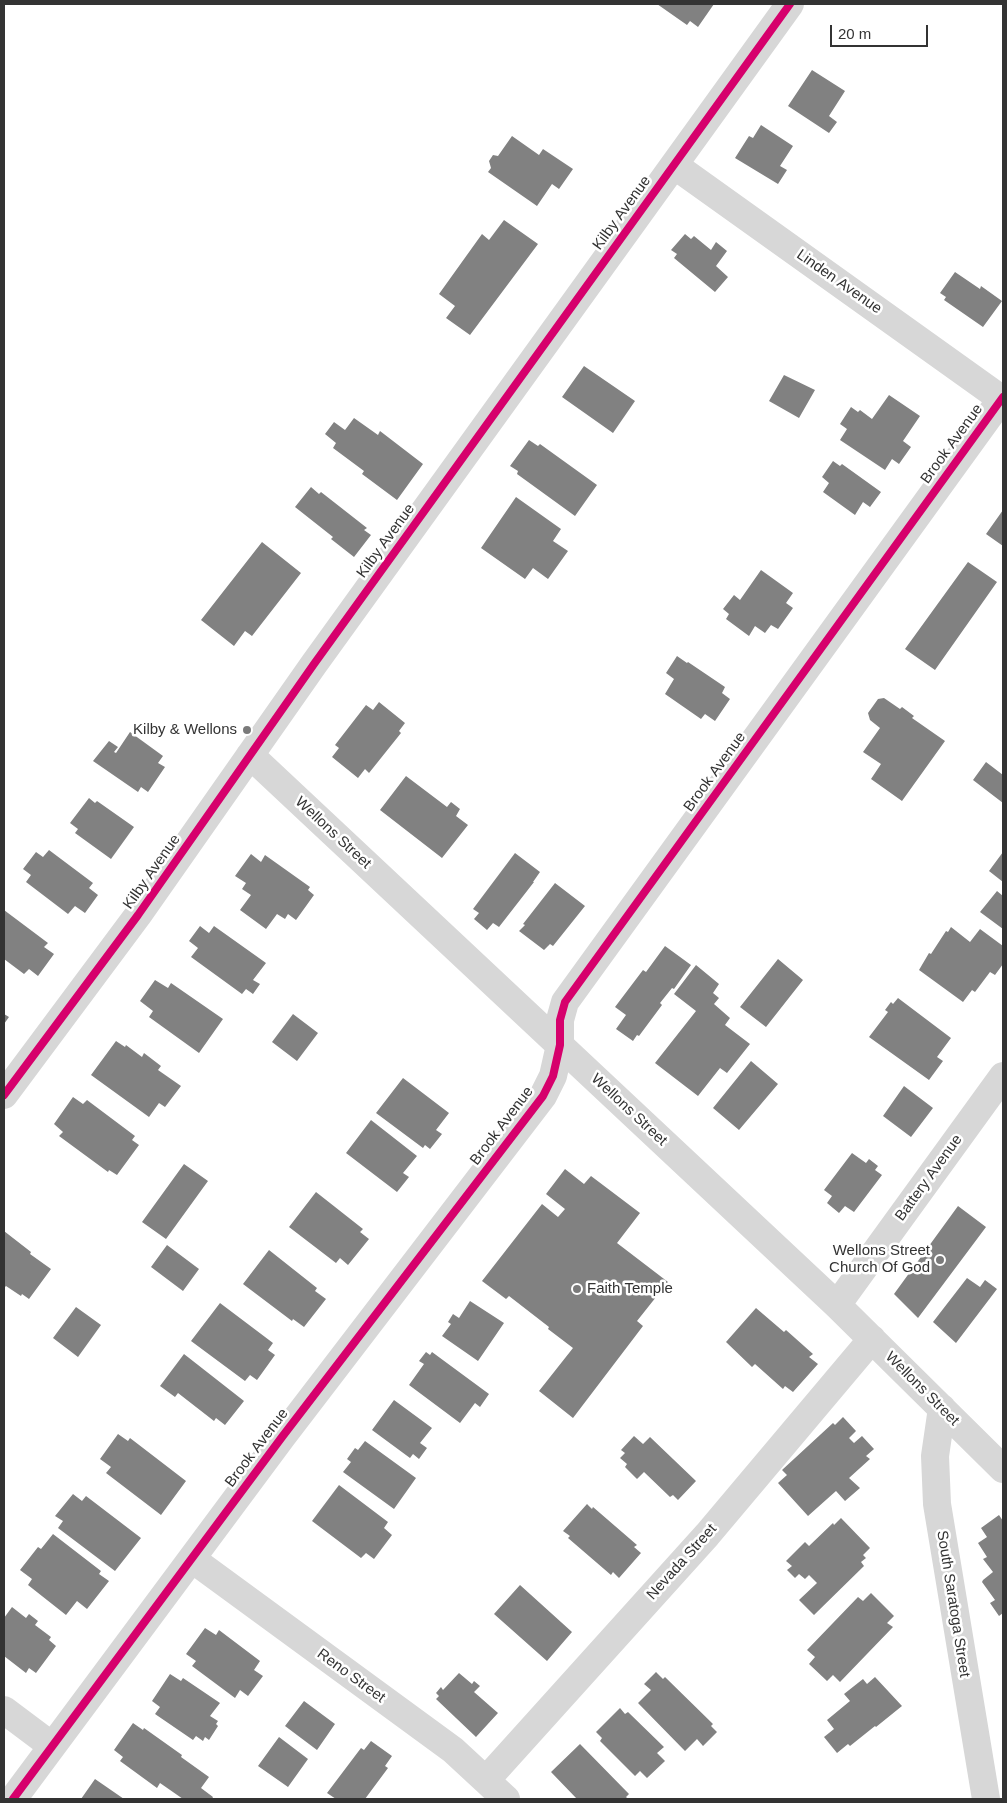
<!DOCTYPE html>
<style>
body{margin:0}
#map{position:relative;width:1007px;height:1803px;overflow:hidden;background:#fff;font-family:Arial,sans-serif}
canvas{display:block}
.frame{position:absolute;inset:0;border:5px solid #333;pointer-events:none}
.scale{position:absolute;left:830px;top:25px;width:98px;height:22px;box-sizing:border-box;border:2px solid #333;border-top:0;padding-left:6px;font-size:15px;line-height:18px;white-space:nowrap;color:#333;-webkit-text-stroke:4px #fff;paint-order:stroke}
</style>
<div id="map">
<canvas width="1007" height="1803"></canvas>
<div class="frame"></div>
<div class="scale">20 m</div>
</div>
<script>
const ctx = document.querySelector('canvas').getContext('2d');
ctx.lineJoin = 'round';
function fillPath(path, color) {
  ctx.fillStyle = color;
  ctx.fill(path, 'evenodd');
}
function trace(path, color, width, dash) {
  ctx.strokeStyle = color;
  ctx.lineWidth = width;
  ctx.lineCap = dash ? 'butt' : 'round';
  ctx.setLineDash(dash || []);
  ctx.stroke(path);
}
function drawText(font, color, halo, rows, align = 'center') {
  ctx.font = font + ' Arial,sans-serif';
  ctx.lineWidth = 5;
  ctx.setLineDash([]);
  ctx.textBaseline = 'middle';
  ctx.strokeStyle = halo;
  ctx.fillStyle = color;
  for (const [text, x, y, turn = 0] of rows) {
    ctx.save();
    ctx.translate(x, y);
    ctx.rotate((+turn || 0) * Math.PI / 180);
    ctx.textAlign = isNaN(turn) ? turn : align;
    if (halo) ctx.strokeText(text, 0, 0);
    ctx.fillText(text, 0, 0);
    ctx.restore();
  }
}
fillPath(new Path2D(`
 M 657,4 L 714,4 L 698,27 L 690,21 L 687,25 Z
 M 812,70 L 845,91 L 829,116 L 837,122 L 829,133 L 788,106 Z
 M 761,125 L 793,146 L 780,166 L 787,170 L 778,184 L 735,158 L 749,136 L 753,138 Z
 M 512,136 L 539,155 L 543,149 L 573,169 L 559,189 L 552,184 L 537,206 L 488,172 L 491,168 L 489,161 L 493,155 L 498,156 Z
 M 504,220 L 538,244 L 470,335 L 446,318 L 455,306 L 439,294 L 482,234 L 489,240 Z
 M 685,234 L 691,239 L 694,236 L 711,250 L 716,242 L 727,251 L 716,266 L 728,277 L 715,292 L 674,258 L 677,254 L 671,250 Z
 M 955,272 L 980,289 L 981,286 L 1002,301 L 983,327 L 944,300 L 946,297 L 940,293 Z
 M 584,366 L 635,401 L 613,433 L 562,397 Z
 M 784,375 L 815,390 L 799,418 L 769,401 Z
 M 889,395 L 920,416 L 903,441 L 911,447 L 899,464 L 892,459 L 885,470 L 840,440 L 847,429 L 840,424 L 851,407 L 858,412 L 860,410 L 872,419 Z
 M 354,418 L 378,435 L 380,431 L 423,464 L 397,500 L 362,474 L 364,471 L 333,448 L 336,443 L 325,434 L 334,422 L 345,430 Z
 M 529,440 L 538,446 L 540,444 L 597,485 L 575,516 L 517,474 L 518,471 L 510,466 Z
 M 833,461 L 840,466 L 842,464 L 881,492 L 870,507 L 863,502 L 855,515 L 823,492 L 829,483 L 822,477 Z
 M 311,487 L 319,494 L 321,492 L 367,528 L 364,530 L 371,535 L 354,557 L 331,539 L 333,537 L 295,507 Z
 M 516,497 L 561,529 L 553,541 L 568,551 L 548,579 L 533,568 L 525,579 L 481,548 Z
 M 1003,510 L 1003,546 L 986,534 Z
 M 262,542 L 301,573 L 252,636 L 245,631 L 234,646 L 201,620 Z
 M 968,562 L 997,582 L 935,670 L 905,649 Z
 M 761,570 L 793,593 L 786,603 L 793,608 L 778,629 L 771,625 L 765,633 L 755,626 L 749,636 L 726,619 L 729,614 L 723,609 L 734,595 L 740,600 Z
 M 677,656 L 687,663 L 688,662 L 725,687 L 722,693 L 730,699 L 715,721 L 705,714 L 701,719 L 665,694 L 674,679 L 666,673 Z
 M 884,698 L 900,709 L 902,707 L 914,716 L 912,718 L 945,741 L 902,801 L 871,779 L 881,764 L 863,752 L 880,728 L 870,720 L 868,713 L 878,699 Z
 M 379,702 L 405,723 L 399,731 L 401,733 L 369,773 L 365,769 L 358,778 L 332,757 L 339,748 L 335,745 L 366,705 L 373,710 Z
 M 130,732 L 163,756 L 158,763 L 165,767 L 148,792 L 141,787 L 138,792 L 93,761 L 109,741 L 118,747 L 114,752 L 116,753 Z
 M 986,762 L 1003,775 L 1003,803 L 973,780 Z
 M 406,776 L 447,807 L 451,802 L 460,809 L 456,816 L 468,825 L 442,858 L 380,810 Z
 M 89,798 L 95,803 L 97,801 L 134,827 L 111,859 L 75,833 L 78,829 L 70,823 Z
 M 49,850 L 93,883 L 89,888 L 98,895 L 85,913 L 75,906 L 68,914 L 26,882 L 31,875 L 23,869 L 36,852 L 43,857 Z
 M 1003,852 L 1003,882 L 989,871 Z
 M 515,853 L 540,872 L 533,882 L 534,882 L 499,927 L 493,923 L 487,930 L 474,919 L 479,913 L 473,909 Z
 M 251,854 L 261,862 L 265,855 L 310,887 L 308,890 L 314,895 L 296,920 L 288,914 L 285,919 L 277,914 L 266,929 L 240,910 L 251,895 L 242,889 L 246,883 L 235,876 Z
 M 555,883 L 585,906 L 553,946 L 550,944 L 544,950 L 519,931 L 525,925 L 523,924 Z
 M 997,891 L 1003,896 L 1003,929 L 980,912 Z
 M 4,910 L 48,943 L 44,947 L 54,954 L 38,976 L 29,969 L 24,974 L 4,959 Z
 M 200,926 L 209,933 L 214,926 L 266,963 L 253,980 L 260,984 L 253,994 L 246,989 L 242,994 L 191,957 L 198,948 L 189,941 Z
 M 951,927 L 970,942 L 980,929 L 1003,946 L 1003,964 L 995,975 L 990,972 L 975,992 L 972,990 L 963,1002 L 919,970 L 929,953 L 931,954 L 946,931 L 948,932 Z
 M 665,946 L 691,965 L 674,989 L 672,988 L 660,1003 L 662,1005 L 639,1036 L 637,1035 L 633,1041 L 616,1029 L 626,1015 L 615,1007 L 643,970 L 646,972 Z
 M 778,959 L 803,980 L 766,1027 L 740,1007 Z
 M 696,965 L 719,984 L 713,993 L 719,998 L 714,1004 L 730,1018 L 725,1025 L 750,1044 L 727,1073 L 720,1068 L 698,1096 L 655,1063 L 696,1011 L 674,994 Z
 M 155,980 L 168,988 L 171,983 L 223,1019 L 199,1053 L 149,1017 L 153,1011 L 140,1001 Z
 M 898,998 L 951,1038 L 937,1057 L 943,1061 L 929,1080 L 869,1037 L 888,1012 L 885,1010 L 891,1002 L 893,1004 Z
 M 4,1014 L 9,1017 L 4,1024 Z
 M 293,1014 L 318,1033 L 297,1061 L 272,1042 Z
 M 116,1041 L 125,1047 L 126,1045 L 142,1057 L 144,1053 L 161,1066 L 158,1070 L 181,1086 L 165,1107 L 159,1103 L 149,1117 L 91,1075 Z
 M 751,1061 L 778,1084 L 739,1130 L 713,1108 Z
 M 403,1078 L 449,1113 L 436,1130 L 442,1134 L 430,1149 L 425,1145 L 423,1148 L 376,1113 Z
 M 904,1086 L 933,1108 L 911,1137 L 883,1116 Z
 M 73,1097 L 83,1104 L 87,1100 L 135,1136 L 132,1140 L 139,1145 L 117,1175 L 109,1170 L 108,1172 L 59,1136 L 63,1132 L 54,1124 Z
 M 371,1120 L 417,1156 L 403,1173 L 409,1177 L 397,1192 L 346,1153 Z
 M 852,1153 L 866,1163 L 869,1159 L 878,1166 L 875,1170 L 882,1175 L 854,1212 L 845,1206 L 839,1213 L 827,1203 L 832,1196 L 824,1190 Z
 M 184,1164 L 208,1181 L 166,1239 L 142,1222 Z
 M 565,1169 L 584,1184 L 591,1176 L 640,1213 L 617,1243 L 668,1282 L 637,1321 L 643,1326 L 573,1418 L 539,1391 L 573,1348 L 548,1329 L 549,1327 L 509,1296 L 506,1299 L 482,1281 L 542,1204 L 558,1217 L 565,1209 L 546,1194 Z
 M 316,1192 L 363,1229 L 360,1232 L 369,1239 L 348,1265 L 340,1258 L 336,1263 L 289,1227 Z
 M 958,1206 L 986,1227 L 918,1318 L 894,1294 Z
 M 4,1231 L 31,1252 L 30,1254 L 51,1269 L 29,1299 L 22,1294 L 21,1296 L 6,1286 L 4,1288 Z
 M 167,1245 L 199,1269 L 183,1291 L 151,1267 Z
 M 269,1250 L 317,1288 L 315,1291 L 326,1299 L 304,1327 L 293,1319 L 292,1321 L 243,1284 Z
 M 967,1278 L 980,1287 L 985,1280 L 997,1289 L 956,1343 L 933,1322 Z
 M 470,1301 L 504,1323 L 478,1361 L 442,1336 L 451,1324 L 448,1322 L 453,1314 L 459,1318 Z
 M 220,1303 L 273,1343 L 268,1350 L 275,1355 L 257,1380 L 250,1375 L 245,1381 L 191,1341 Z
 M 76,1307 L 101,1325 L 78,1357 L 53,1338 Z
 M 756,1308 L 784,1332 L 786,1330 L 813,1354 L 809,1357 L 818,1364 L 793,1392 L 785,1386 L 783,1389 L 755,1364 L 752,1367 L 726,1342 Z
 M 426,1352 L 430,1355 L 432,1352 L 489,1394 L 480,1407 L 475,1403 L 460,1423 L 409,1385 L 424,1364 L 419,1361 Z
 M 184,1354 L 244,1401 L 225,1425 L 216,1418 L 214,1421 L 178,1393 L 175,1397 L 160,1386 Z
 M 394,1400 L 432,1428 L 420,1443 L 427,1448 L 419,1459 L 413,1454 L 410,1458 L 372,1430 Z
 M 843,1417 L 856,1431 L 849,1438 L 854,1443 L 862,1436 L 874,1449 L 866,1456 L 870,1459 L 849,1478 L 860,1488 L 845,1501 L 836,1491 L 808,1516 L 778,1483 L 787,1475 L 782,1470 L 833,1423 L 835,1425 Z
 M 118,1434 L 128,1441 L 130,1438 L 186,1481 L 161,1515 L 106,1473 L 111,1467 L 100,1459 Z
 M 634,1436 L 643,1444 L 650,1437 L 696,1481 L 678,1500 L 673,1495 L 670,1497 L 644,1472 L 637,1479 L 625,1467 L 627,1464 L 620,1458 L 625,1453 L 621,1450 Z
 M 365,1441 L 416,1478 L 394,1509 L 343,1472 L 351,1462 L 347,1459 L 355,1448 L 358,1450 Z
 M 339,1485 L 388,1522 L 384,1528 L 392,1535 L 374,1559 L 366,1553 L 361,1558 L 312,1521 Z
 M 73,1494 L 82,1501 L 86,1496 L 141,1538 L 115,1571 L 58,1528 L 63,1521 L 55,1516 Z
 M 587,1504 L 592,1509 L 593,1507 L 637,1545 L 634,1547 L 641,1553 L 619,1578 L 613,1572 L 611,1575 L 568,1538 L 570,1536 L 563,1531 Z
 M 999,1515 L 1003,1521 L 1003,1613 L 999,1616 L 990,1603 L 995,1600 L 982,1582 L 983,1580 L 993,1572 L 983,1559 L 987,1557 L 978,1543 L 987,1537 L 981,1528 Z
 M 841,1518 L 870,1548 L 863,1555 L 866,1558 L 861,1562 L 864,1566 L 814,1615 L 799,1600 L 817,1583 L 809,1575 L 805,1579 L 799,1574 L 795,1578 L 787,1570 L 792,1566 L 786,1561 L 805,1542 L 809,1546 L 833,1523 L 834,1525 Z
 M 53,1534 L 101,1571 L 99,1574 L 109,1581 L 87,1609 L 77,1601 L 66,1615 L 28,1585 L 32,1579 L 20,1570 L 38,1547 L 41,1549 Z
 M 520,1585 L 572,1632 L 547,1661 L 494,1614 Z
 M 871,1593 L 894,1616 L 887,1623 L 893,1627 L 840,1682 L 833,1675 L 827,1681 L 809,1664 L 815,1657 L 807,1650 L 858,1597 L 863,1601 Z
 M 12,1607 L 26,1618 L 29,1614 L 38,1621 L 35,1625 L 51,1637 L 49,1640 L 56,1646 L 36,1673 L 29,1668 L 26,1673 L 4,1656 L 4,1618 Z
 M 205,1628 L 216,1635 L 219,1630 L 260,1661 L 254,1670 L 263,1676 L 248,1696 L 240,1690 L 235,1698 L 192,1666 L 196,1661 L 186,1654 Z
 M 656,1672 L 663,1679 L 665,1677 L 713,1724 L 711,1726 L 717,1732 L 703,1746 L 697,1739 L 685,1751 L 638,1703 L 651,1690 L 644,1684 Z
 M 459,1673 L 472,1684 L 474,1681 L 480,1686 L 474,1692 L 498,1713 L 476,1737 L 436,1699 L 439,1696 L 436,1693 L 441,1687 L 443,1690 Z
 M 170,1674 L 181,1681 L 183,1678 L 220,1703 L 210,1716 L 218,1721 L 216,1724 L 218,1726 L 209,1740 L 205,1737 L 203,1741 L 196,1736 L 193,1740 L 155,1714 L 160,1707 L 152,1701 Z
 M 875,1677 L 902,1706 L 876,1727 L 875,1726 L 850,1746 L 848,1744 L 837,1753 L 824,1737 L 834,1729 L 827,1720 L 850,1701 L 844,1694 L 863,1679 L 867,1684 Z
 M 304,1701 L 335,1724 L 317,1750 L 285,1726 Z
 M 620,1708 L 625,1714 L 628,1712 L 664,1747 L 657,1753 L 665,1761 L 647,1778 L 640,1771 L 635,1776 L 600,1741 L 602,1738 L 596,1732 Z
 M 133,1723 L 143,1730 L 144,1728 L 182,1755 L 181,1757 L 209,1777 L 201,1788 L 213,1797 L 212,1799 L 183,1799 L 160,1783 L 157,1788 L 120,1761 L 123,1757 L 114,1750 Z
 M 279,1737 L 308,1759 L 288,1787 L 258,1766 Z
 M 371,1741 L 392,1756 L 385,1766 L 388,1768 L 365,1799 L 336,1799 L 327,1793 L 361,1748 L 364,1750 Z
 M 580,1744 L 629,1794 L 626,1797 L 628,1799 L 577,1799 L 551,1772 Z
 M 95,1779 L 124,1799 L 81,1799 Z`), '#818181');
trace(new Path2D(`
 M 674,165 L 1003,400
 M 250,755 L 837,1305 L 1003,1469
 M 4,1095 L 138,915 L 314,664 L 790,4
 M 837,1305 L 1003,1076
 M 942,1408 L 935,1456 L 937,1504 L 986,1799
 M 192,1559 L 453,1750 L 506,1799
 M 4,1710 L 52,1746
 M 486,1780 L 707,1535 L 872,1339
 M 13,1799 L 282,1437 L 543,1096 L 553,1076 L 560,1045 L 560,1020 L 565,1002 L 1003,397`), '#d7d7d7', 28);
trace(new Path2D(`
 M 4,1095 L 138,915 L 314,664 L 790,4
 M 13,1799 L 282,1437 L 543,1096 L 553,1076 L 560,1045 L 560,1020 L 565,1002 L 1003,397`), '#d6006c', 8);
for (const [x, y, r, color] of [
 [247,730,5,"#7a7a7a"],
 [940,1260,5,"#7a7a7a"],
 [577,1289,5,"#7a7a7a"]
]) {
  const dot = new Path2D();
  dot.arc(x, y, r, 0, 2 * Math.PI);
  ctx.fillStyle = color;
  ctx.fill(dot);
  trace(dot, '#fff', 2);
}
drawText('15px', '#333', '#fff', [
 ["Kilby Avenue",622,213,-54],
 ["Linden Avenue",839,282,35],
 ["Brook Avenue",952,444,-54],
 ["Kilby Avenue",386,541,-54],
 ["Brook Avenue",715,772,-54],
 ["Wellons Street",333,833,43],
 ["Kilby Avenue",152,872,-55],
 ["Wellons Street",629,1110,43],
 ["Brook Avenue",502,1126,-53],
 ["Battery Avenue",929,1178,-54],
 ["Wellons Street",922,1389,45],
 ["Brook Avenue",257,1448,-53],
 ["Nevada Street",682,1562,-48],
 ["South Saratoga Street",953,1604,81],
 ["Reno Street",351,1676,36]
]);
drawText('15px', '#333', '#fff', [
 ["Kilby & Wellons",237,730],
 ["Wellons Street",930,1251],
 ["Church Of God",930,1268],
 ["Faith Temple",587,1289,"left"]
], 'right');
</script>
